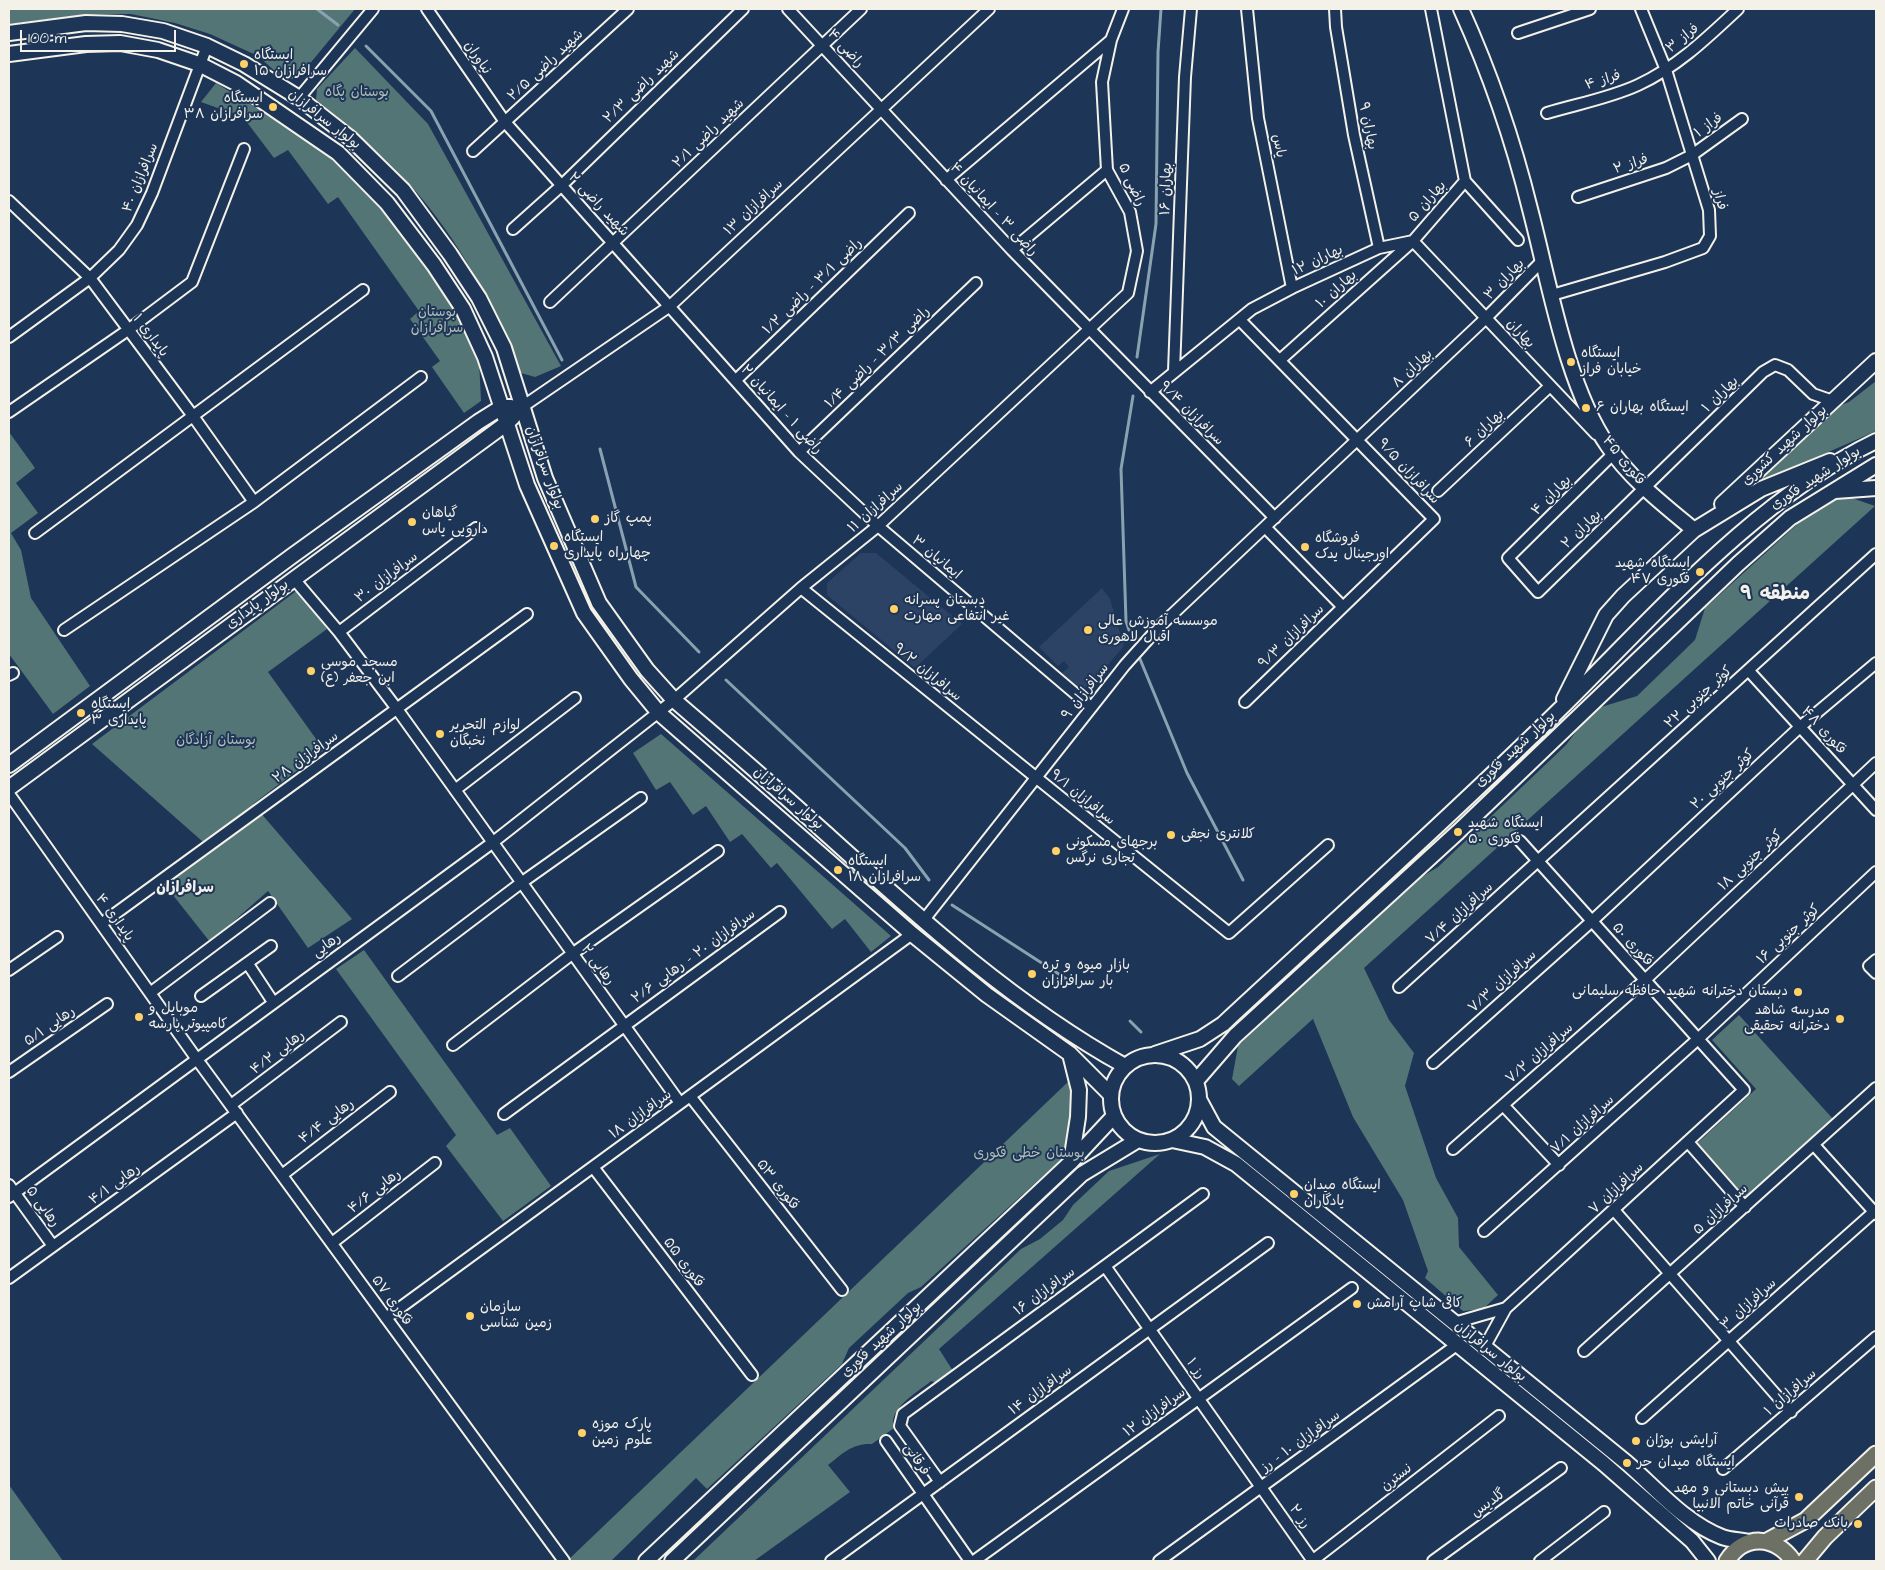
<!DOCTYPE html>
<meta charset="utf-8">
<style>
body{margin:0}
#map{position:relative;width:1885px;height:1570px;overflow:hidden;background:#1d3557;font-family:"Architects Daughter",sans-serif}
canvas{display:block}
.frame{position:absolute;inset:0;border:10px solid #f4f1e8;pointer-events:none}
.scale{position:absolute;left:20px;top:30px;width:156px;height:22px;box-sizing:border-box;border:2px solid #f4f1e8;border-top:0;padding-left:6px;font-size:15px;line-height:18px;white-space:nowrap;color:#f4f1e8;-webkit-text-stroke:4px #1d3557;paint-order:stroke}
</style>
<div id="map">
<canvas width="1885" height="1570"></canvas>
<div class="frame"></div>
<div class="scale">100 m</div>
</div>
<script>
const ctx = document.querySelector('canvas').getContext('2d');
ctx.lineJoin = 'round';
function fillPath(path, color) {
  ctx.fillStyle = color;
  ctx.fill(path, 'evenodd');
}
function trace(path, color, width, dash) {
  ctx.strokeStyle = color;
  ctx.lineWidth = width;
  ctx.lineCap = dash ? 'butt' : 'round';
  ctx.setLineDash(dash || []);
  ctx.stroke(path);
}
function drawText(font, color, halo, rows, align = 'center') {
  ctx.font = font + ' "Architects Daughter","Playpen Sans Arabic",sans-serif';
  ctx.lineWidth = 4;
  ctx.setLineDash([]);
  ctx.textBaseline = 'middle';
  ctx.strokeStyle = halo;
  ctx.fillStyle = color;
  for (const [text, x, y, turn = 0] of rows) {
    ctx.save();
    ctx.translate(x, y);
    ctx.rotate((+turn || 0) * Math.PI / 180);
    ctx.textAlign = isNaN(turn) ? turn : align;
    if (halo) ctx.strokeText(text, 0, 0);
    ctx.fillText(text, 0, 0);
    ctx.restore();
  }
}
fillPath(new Path2D(`
 M 861,553 L 876,553 L 962,624 L 915,668 L 827,595 L 827,583 Z
 M 1102,588 L 1110,599 L 1124,646 L 1089,687 L 1079,688 L 1062,673 L 1069,667 L 1064,661 L 1058,666 L 1039,647 Z`), '#2c4366');
fillPath(new Path2D(`
 M 9,9 L 355,9 L 298,78 L 285,80 L 258,56 L 210,34 L 175,23 L 131,14 L 90,14 L 9,24 Z
 M 355,48 L 428,124 L 561,366 L 535,377 L 521,373 C 494,306 458,237 409,184 C 381,153 348,126 316,100 L 317,89 Z
 M 216,83 L 269,116 L 333,159 L 381,208 L 429,268 L 455,311 L 479,360 L 481,401 L 464,413 L 432,367 L 440,361 L 410,319 L 419,311 L 338,197 L 328,204 L 288,150 L 274,158 L 243,117 L 201,102 Z
 M 1876,381 L 1876,431 L 1738,492 L 1828,410 L 1849,402 Z
 M 9,432 L 35,468 L 16,483 L 38,513 L 11,533 L 21,550 L 31,598 L 90,686 L 53,714 L 9,654 Z
 M 1846,496 L 1875,506 L 1364,968 L 1389,1020 L 1414,1053 L 1405,1086 L 1436,1178 L 1458,1218 L 1459,1247 L 1498,1295 L 1483,1309 L 1463,1311 L 1425,1278 L 1428,1271 L 1403,1200 L 1353,1117 L 1313,1019 L 1315,1017 L 1239,1086 L 1232,1079 L 1238,1046 L 1413,882 L 1438,867 L 1566,745 L 1583,722 L 1598,708 L 1637,696 L 1695,640 L 1705,608 L 1805,517 L 1834,500 Z
 M 299,589 L 327,629 L 268,672 L 324,750 L 253,804 L 352,919 L 308,948 L 268,891 L 210,942 L 165,885 L 209,852 L 202,841 L 92,744 Z
 M 661,734 L 891,936 L 871,952 L 845,919 L 832,929 L 777,863 L 771,868 L 742,834 L 730,842 L 706,806 L 693,815 L 670,782 L 656,790 L 633,753 Z
 M 364,950 L 497,1135 L 510,1128 L 551,1186 L 503,1221 L 446,1146 L 456,1135 L 336,969 Z
 M 1739,1015 L 1833,1119 L 1740,1204 L 1691,1149 L 1756,1089 L 1712,1040 Z
 M 1070,1080 L 1071,1116 L 1067,1154 L 921,1287 L 908,1293 L 849,1348 L 842,1364 L 707,1489 L 696,1478 L 611,1561 L 567,1561 Z
 M 1160,1154 L 939,1349 L 953,1371 L 937,1383 L 931,1381 C 918,1392 887,1409 894,1428 L 872,1444 C 853,1443 843,1453 828,1465 L 850,1492 L 754,1561 L 693,1561 L 1021,1249 L 1040,1239 L 1063,1220 L 1073,1205 L 1109,1171 Z
 M 9,1485 L 63,1561 L 9,1561 Z`), '#547575');
trace(new Path2D(`
 M 317,9 L 338,25
 M 366,46 L 431,111 L 562,360
 M 1137,357 L 1156,224 L 1158,52 L 1161,9
 M 600,449 L 636,587 L 699,652
 M 1129,630 L 1126,621 L 1121,469 L 1133,396
 M 1140,659 L 1187,773 L 1243,880
 M 726,680 L 905,848 L 929,880
 M 952,905 L 1068,980
 M 1130,1021 L 1141,1032`), '#8aa2b0', 3);
const street = new Path2D(`
 M 427,9 L 505,122 L 799,452 L 878,526 L 1091,707
 M 788,9 L 1012,250 L 1275,518
 M 1247,9 L 1258,118 L 1292,288
 M 1335,9 L 1336,27 L 1354,135 L 1379,248
 M 1431,9 L 1465,181 L 1518,240
 M 1518,33 L 1590,9
 M 299,98 L 373,9
 M 1547,113 C 1577,104 1610,98 1638,85 C 1677,67 1707,38 1738,9
 M 473,151 L 628,9
 M 946,180 L 1111,40
 M 1578,197 L 1666,168 L 1692,155 L 1742,119
 M 9,201 L 90,278 L 193,416 L 254,502
 M 513,229 L 561,186 L 743,9
 M 1413,241 L 1596,434
 M 1012,250 L 1107,170
 M 1552,295 L 1665,262 L 1703,248 L 1710,236 L 1709,210 L 1666,70 L 1641,9
 M 550,302 L 861,9
 M 1240,320 L 1434,519 L 1343,607
 M 9,337 L 90,278 L 119,250 L 137,225 L 152,193 L 207,46
 M 1280,360 L 1413,241 L 1465,181
 M 1174,371 L 1185,77 L 1191,9
 M 736,380 L 909,213
 M 1150,392 L 1252,309 L 1292,288 L 1379,248 L 1413,241
 M 522,407 L 670,306 L 989,9
 M 9,412 L 128,330 L 192,282 L 244,149
 M 799,452 L 976,283
 M 1614,453 L 1508,558 L 1538,592 L 1763,372 L 1775,365 L 1788,370 L 1813,394 L 1833,401
 M 1438,491 L 1550,386
 M 35,533 L 363,290
 M 294,579 L 339,632 L 397,709 L 680,1103
 M 801,588 L 1229,933 L 1328,845
 M 64,630 L 254,502 L 421,377
 M 339,632 L 476,528
 M 1749,671 L 1876,810
 M 9,675 L 13,673
 M 1245,702 L 1343,607 L 1265,527
 M 455,790 L 575,698
 M 9,794 L 196,1058 L 564,1561
 M 923,921 L 1125,665 L 1161,625 L 1486,318 L 1543,260
 M 101,924 L 527,614
 M 1876,960 L 1869,966 L 1876,973
 M 248,964 L 273,1002
 M 9,970 L 57,937
 M 398,976 L 521,883 L 641,798
 M 1399,987 L 1876,554
 M 150,993 L 270,903
 M 201,996 L 271,946
 M 453,1045 L 572,954 L 718,851
 M 1433,1063 L 1592,921 L 1801,726 L 1876,663
 M 9,1072 L 107,1004
 M 690,1096 L 842,1290
 M 231,1105 L 341,1022
 M 1503,1105 L 1559,1165
 M 504,1114 L 780,912
 M 1688,1142 L 1745,1207
 M 1814,1145 L 1876,1214
 M 1453,1149 L 1645,980 L 1876,763
 M 593,1167 L 752,1375
 M 282,1175 L 390,1092
 M 9,1185 L 53,1246
 M 9,1197 L 492,843 L 674,700 L 801,588 L 878,526 L 1128,293 L 1137,251 L 1130,212 L 1107,170 L 1102,82 L 1111,40 L 1123,9
 M 1614,1210 L 1791,1412
 M 1484,1231 L 1698,1039 L 1876,872
 M 332,1243 L 435,1163
 M 1105,1266 L 1313,1561
 M 9,1278 L 237,1113
 M 386,1318 L 912,934
 M 1454,1323 L 1506,1308
 M 1484,1348 L 1506,1308 L 1744,1090 L 1520,841
 M 1584,1351 L 1876,1088
 M 1642,1418 L 1876,1210
 M 886,1441 L 970,1561
 M 1723,1469 L 1876,1337
 M 940,1482 L 900,1426 L 903,1414 L 1203,1194
 M 831,1561 L 1268,1243
 M 974,1561 L 1352,1288
 M 1159,1561 L 1458,1344
 M 1312,1561 L 1499,1416
 M 1433,1561 L 1561,1468
 M 1540,1561 L 1604,1512`);
const secondary = new Path2D(`
 M 1461,9 C 1490,73 1513,140 1530,209 C 1549,281 1566,385 1608,446 C 1630,479 1664,505 1694,530
 M 9,33 L 86,23 L 122,24 L 163,31 L 207,46 L 244,64 L 299,98 L 350,138 L 403,190 L 450,254 L 479,298 L 504,348 L 545,478 L 599,603 L 647,670 L 674,700 C 724,743 774,786 822,830 C 917,916 1013,1004 1125,1066
 M 9,54 L 86,44 L 120,43 L 158,50 L 199,64 L 236,83 L 338,153 L 387,203 L 434,265 L 463,309 L 485,357 L 527,485 L 584,613 L 631,679 L 659,713 L 912,934 L 987,995 L 1070,1054 L 1111,1095
 M 1835,491 L 1876,488
 M 1722,504 L 1876,361
 M 1564,699 L 1606,615 L 1623,596 L 1694,530 L 1761,489 L 1830,461
 M 9,765 L 292,556 L 478,422 L 502,407 L 511,407
 M 9,788 L 507,423 L 513,417
 M 1070,1054 L 1079,1090 L 1078,1117 L 1071,1162
 M 1155,1054 L 1200,1039 L 1223,1024 C 1335,920 1449,818 1558,711 C 1654,617 1754,500 1876,441
 M1111 1099a44 44 0 1 1 88 0a44 44 0 1 1-88 0Z
 M 1196,1081 L 1235,1036 L 1458,832 L 1738,564 L 1790,518 L 1876,465
 M 1200,1101 L 1214,1127 L 1627,1463 C 1656,1488 1685,1523 1722,1537 C 1730,1540 1740,1540 1749,1542
 M 1172,1140 L 1205,1147 L 1236,1164 L 1603,1463 L 1692,1541 L 1708,1561
 M 646,1561 L 1071,1162 L 1114,1116
 M 672,1561 L 1082,1174 L 1138,1140`);
const primary = new Path2D(`
 M 1767,1541 L 1806,1520 L 1876,1454
 M 1727,1561 C 1744,1533 1776,1536 1793,1561
 M 1805,1561 L 1825,1537 L 1876,1488`);
trace(street, '#f4f1e8', 14);
trace(secondary, '#f4f1e8', 18);
trace(primary, '#f4f1e8', 19);
trace(street, '#1d3557', 10);
trace(secondary, '#1d3557', 14);
trace(primary, '#6c7065', 15);
for (const [x, y, r, color] of [
 [244,64,5,"#ffd166"],
 [273,107,5,"#ffd166"],
 [1571,362,5,"#ffd166"],
 [1586,408,5,"#ffd166"],
 [595,519,5,"#ffd166"],
 [412,522,5,"#ffd166"],
 [554,546,5,"#ffd166"],
 [1305,547,5,"#ffd166"],
 [1700,572,5,"#ffd166"],
 [894,609,5,"#ffd166"],
 [1088,630,5,"#ffd166"],
 [311,671,5,"#ffd166"],
 [81,713,5,"#ffd166"],
 [440,734,5,"#ffd166"],
 [1458,832,5,"#ffd166"],
 [1171,835,5,"#ffd166"],
 [1056,851,5,"#ffd166"],
 [838,870,5,"#ffd166"],
 [1032,974,5,"#ffd166"],
 [1798,992,5,"#ffd166"],
 [139,1017,5,"#ffd166"],
 [1840,1019,5,"#ffd166"],
 [1294,1194,5,"#ffd166"],
 [1357,1304,5,"#ffd166"],
 [470,1316,5,"#ffd166"],
 [582,1433,5,"#ffd166"],
 [1636,1441,5,"#ffd166"],
 [1627,1463,5,"#ffd166"],
 [1799,1497,5,"#ffd166"],
 [1858,1524,5,"#ffd166"]
]) {
  const dot = new Path2D();
  dot.arc(x, y, r, 0, 2 * Math.PI);
  ctx.fillStyle = color;
  ctx.fill(dot);
  trace(dot, '#1d3557', 2);
}
drawText('14px', '#f4f1e8', '#1d3557', [
 ["فراز ۳",1683,39,-39],
 ["راضی ۴",845,49,48],
 ["نیاوران",477,58,56],
 ["شهید راضی ۲/۵",546,66,-43],
 ["فراز ۴",1603,81,-17],
 ["شهید راضی ۲/۳",642,87,-44],
 ["بولوار سرافرازان",324,120,38],
 ["بهاران ۹",1367,126,79],
 ["فراز ۱",1709,126,-36],
 ["شهید راضی ۲/۱",709,134,-44],
 ["یاس",1278,146,79],
 ["فراز ۲",1631,165,-18],
 ["سرافرازان ۴۰",141,178,-68],
 ["راضی ۵",1131,185,65],
 ["بهاران ۱۶",1167,189,-88],
 ["فراز",1719,200,77],
 ["بهاران ۵",1428,202,-49],
 ["شهید راضی ۲",598,205,47],
 ["سرافرازان ۱۳",754,208,-43],
 ["راضی ۳ - ایمانیان ۴",993,210,47],
 ["بهاران ۱۲",1318,261,-25],
 ["بهاران ۳",1505,280,-46],
 ["راضی ۳/۱ - راضی ۱/۲",813,287,-44],
 ["بهاران ۱۰",1337,290,-42],
 ["بهاران",1520,334,47],
 ["پایداری ۱",150,336,53],
 ["راضی ۳/۳ - راضی ۱/۴",878,358,-44],
 ["بهاران ۸",1413,369,-43],
 ["بهاران ۱",1721,395,-45],
 ["راضی ۱ - ایمانیان ۲",781,410,48],
 ["سرافرازان ۹/۴",1191,414,45],
 ["بهاران ۶",1485,429,-43],
 ["بولوار شهید کشوری",1785,446,-43],
 ["فکوری ۴۵",1623,461,51],
 ["بولوار سرافرازان",544,468,70],
 ["سرافرازان ۹/۵",1408,472,47],
 ["بولوار شهید فکوری",1816,479,-33],
 ["بهاران ۴",1552,496,-45],
 ["سرافرازان ۱۱",876,508,-42],
 ["بهاران ۲",1582,530,-44],
 ["ایمانیان ۳",936,558,40],
 ["سرافرازان ۳۰",387,578,-37],
 ["بولوار پایداری",258,605,-36],
 ["سرافرازان ۹/۳",1292,637,-44],
 ["سرافرازان ۹/۲",927,673,39],
 ["سرافرازان ۹",1086,692,-52],
 ["کوثر جنوبی ۲۲",1699,698,-42],
 ["فکوری ۴۸",1823,731,48],
 ["بولوار شهید فکوری",1516,750,-43],
 ["سرافرازان ۲۸",306,758,-36],
 ["کوثر جنوبی ۲۰",1723,780,-43],
 ["سرافرازان ۹/۱",1082,798,39],
 ["بولوار سرافرازان",788,799,41],
 ["کوثر جنوبی ۱۸",1751,861,-43],
 ["سرافرازان ۷/۴",1460,914,-42],
 ["پایداری ۴",114,918,54],
 ["کوثر جنوبی ۱۶",1789,935,-43],
 ["فکوری ۵۰",1632,945,48],
 ["رهایی",327,946,-36],
 ["سرافرازان ۲۰ - رهایی ۲/۶",694,957,-36],
 ["رهایی ۲",597,965,54],
 ["سرافرازان ۷/۳",1503,982,-42],
 ["رهایی ۵/۱",50,1027,-35],
 ["رهایی ۴/۲",278,1053,-37],
 ["سرافرازان ۷/۲",1540,1054,-41],
 ["سرافرازان ۱۸",641,1115,-36],
 ["رهایی ۴/۴",327,1122,-37],
 ["سرافرازان ۷/۱",1583,1125,-42],
 ["رهایی ۴/۱",115,1185,-36],
 ["فکوری ۵۳",777,1185,52],
 ["سرافرازان ۷",1617,1189,-43],
 ["رهایی ۴/۶",375,1192,-38],
 ["رهایی ۵",42,1207,54],
 ["سرافرازان ۵",1721,1210,-42],
 ["فکوری ۵۵",683,1263,53],
 ["سرافرازان ۱۶",1045,1292,-36],
 ["فکوری ۵۷",391,1301,54],
 ["سرافرازان ۳",1749,1305,-42],
 ["بولوار شهید فکوری",882,1340,-43],
 ["بولوار سرافرازان",1490,1352,39],
 ["رز ۱",1195,1369,55],
 ["سرافرازان ۱۴",1041,1391,-36],
 ["سرافرازان ۱",1791,1393,-41],
 ["سرافرازان ۱۲",1155,1413,-36],
 ["سرافرازان ۱۰ - رز",1301,1442,-36],
 ["فرقانی",916,1460,56],
 ["نسترن",1397,1478,-38],
 ["گلدیس",1489,1504,-36],
 ["رز ۲",1299,1517,55]
]);
drawText('14px', '#f4f1e8', '#1d3557', [
 ["ایستگاه",254,56],
 ["سرافرازان ۱۵",254,72],
 ["ایستگاه",263,99,"right"],
 ["سرافرازان ۳۸",263,115,"right"],
 ["ایستگاه",1581,354],
 ["خیابان فراز",1581,370],
 ["ایستگاه بهاران ۶",1596,408],
 ["گیاهان",422,514],
 ["دارویی یاس",422,530],
 ["پمپ گاز",605,519],
 ["ایستگاه",564,538],
 ["چهارراه پایداری",564,554],
 ["فروشگاه",1315,539],
 ["اورجینال یدک",1315,555],
 ["ایستگاه شهید",1690,564,"right"],
 ["فکوری ۴۷",1690,580,"right"],
 ["دبستان پسرانه",904,601],
 ["غیر انتفاعی مهارت",904,617],
 ["موسسه آموزش عالی",1098,622],
 ["اقبال لاهوری",1098,638],
 ["مسجد موسی",321,663],
 ["ابن جعفر (ع)",321,679],
 ["ایستگاه",91,705],
 ["پایداری ۳",91,721],
 ["لوازم التحریر",450,726],
 ["نخبگان",450,742],
 ["ایستگاه شهید",1468,824],
 ["فکوری ۵۰",1468,840],
 ["کلانتری نجفی",1181,835],
 ["برجهای مسکونی",1066,843],
 ["تجاری نرگس",1066,859],
 ["ایستگاه",848,862],
 ["سرافرازان ۱۸",848,878],
 ["بازار میوه و تره",1042,966],
 ["بار سرافرازان",1042,982],
 ["دبستان دخترانه شهید حافظه سلیمانی",1788,992,"right"],
 ["موبایل و",149,1009],
 ["کامپیوتر پارسه",149,1025],
 ["مدرسه شاهد",1830,1011,"right"],
 ["دخترانه تحقیقی",1830,1027,"right"],
 ["ایستگاه میدان",1304,1186],
 ["یادگاران",1304,1202],
 ["کافی شاپ آرامش",1367,1304],
 ["سازمان",480,1308],
 ["زمین شناسی",480,1324],
 ["پارک موزه",592,1425],
 ["علوم زمین",592,1441],
 ["آرایشی بوژان",1646,1441],
 ["ایستگاه میدان حر",1637,1463],
 ["پیش دبستانی و مهد",1789,1489,"right"],
 ["قرآنی خاتم الانبیا",1789,1505,"right"],
 ["بانک صادرات",1848,1524,"right"]
], 'left');
drawText('14px', '#b4bfba', '#1d3557', [
 ["بوستان پگاه",357,93],
 ["بوستان",437,313],
 ["سرافرازان",437,329],
 ["بوستان آزادگان",216,741],
 ["بوستان خطی فکوری",1029,1154]
]);
drawText('bold 15px', '#f4f1e8', '#1d3557', [
 ["سرافرازان",185,889]
]);
drawText('bold 19px', '#f4f1e8', '#1d3557', [
 ["منطقه ۹",1775,595]
]);
</script>
